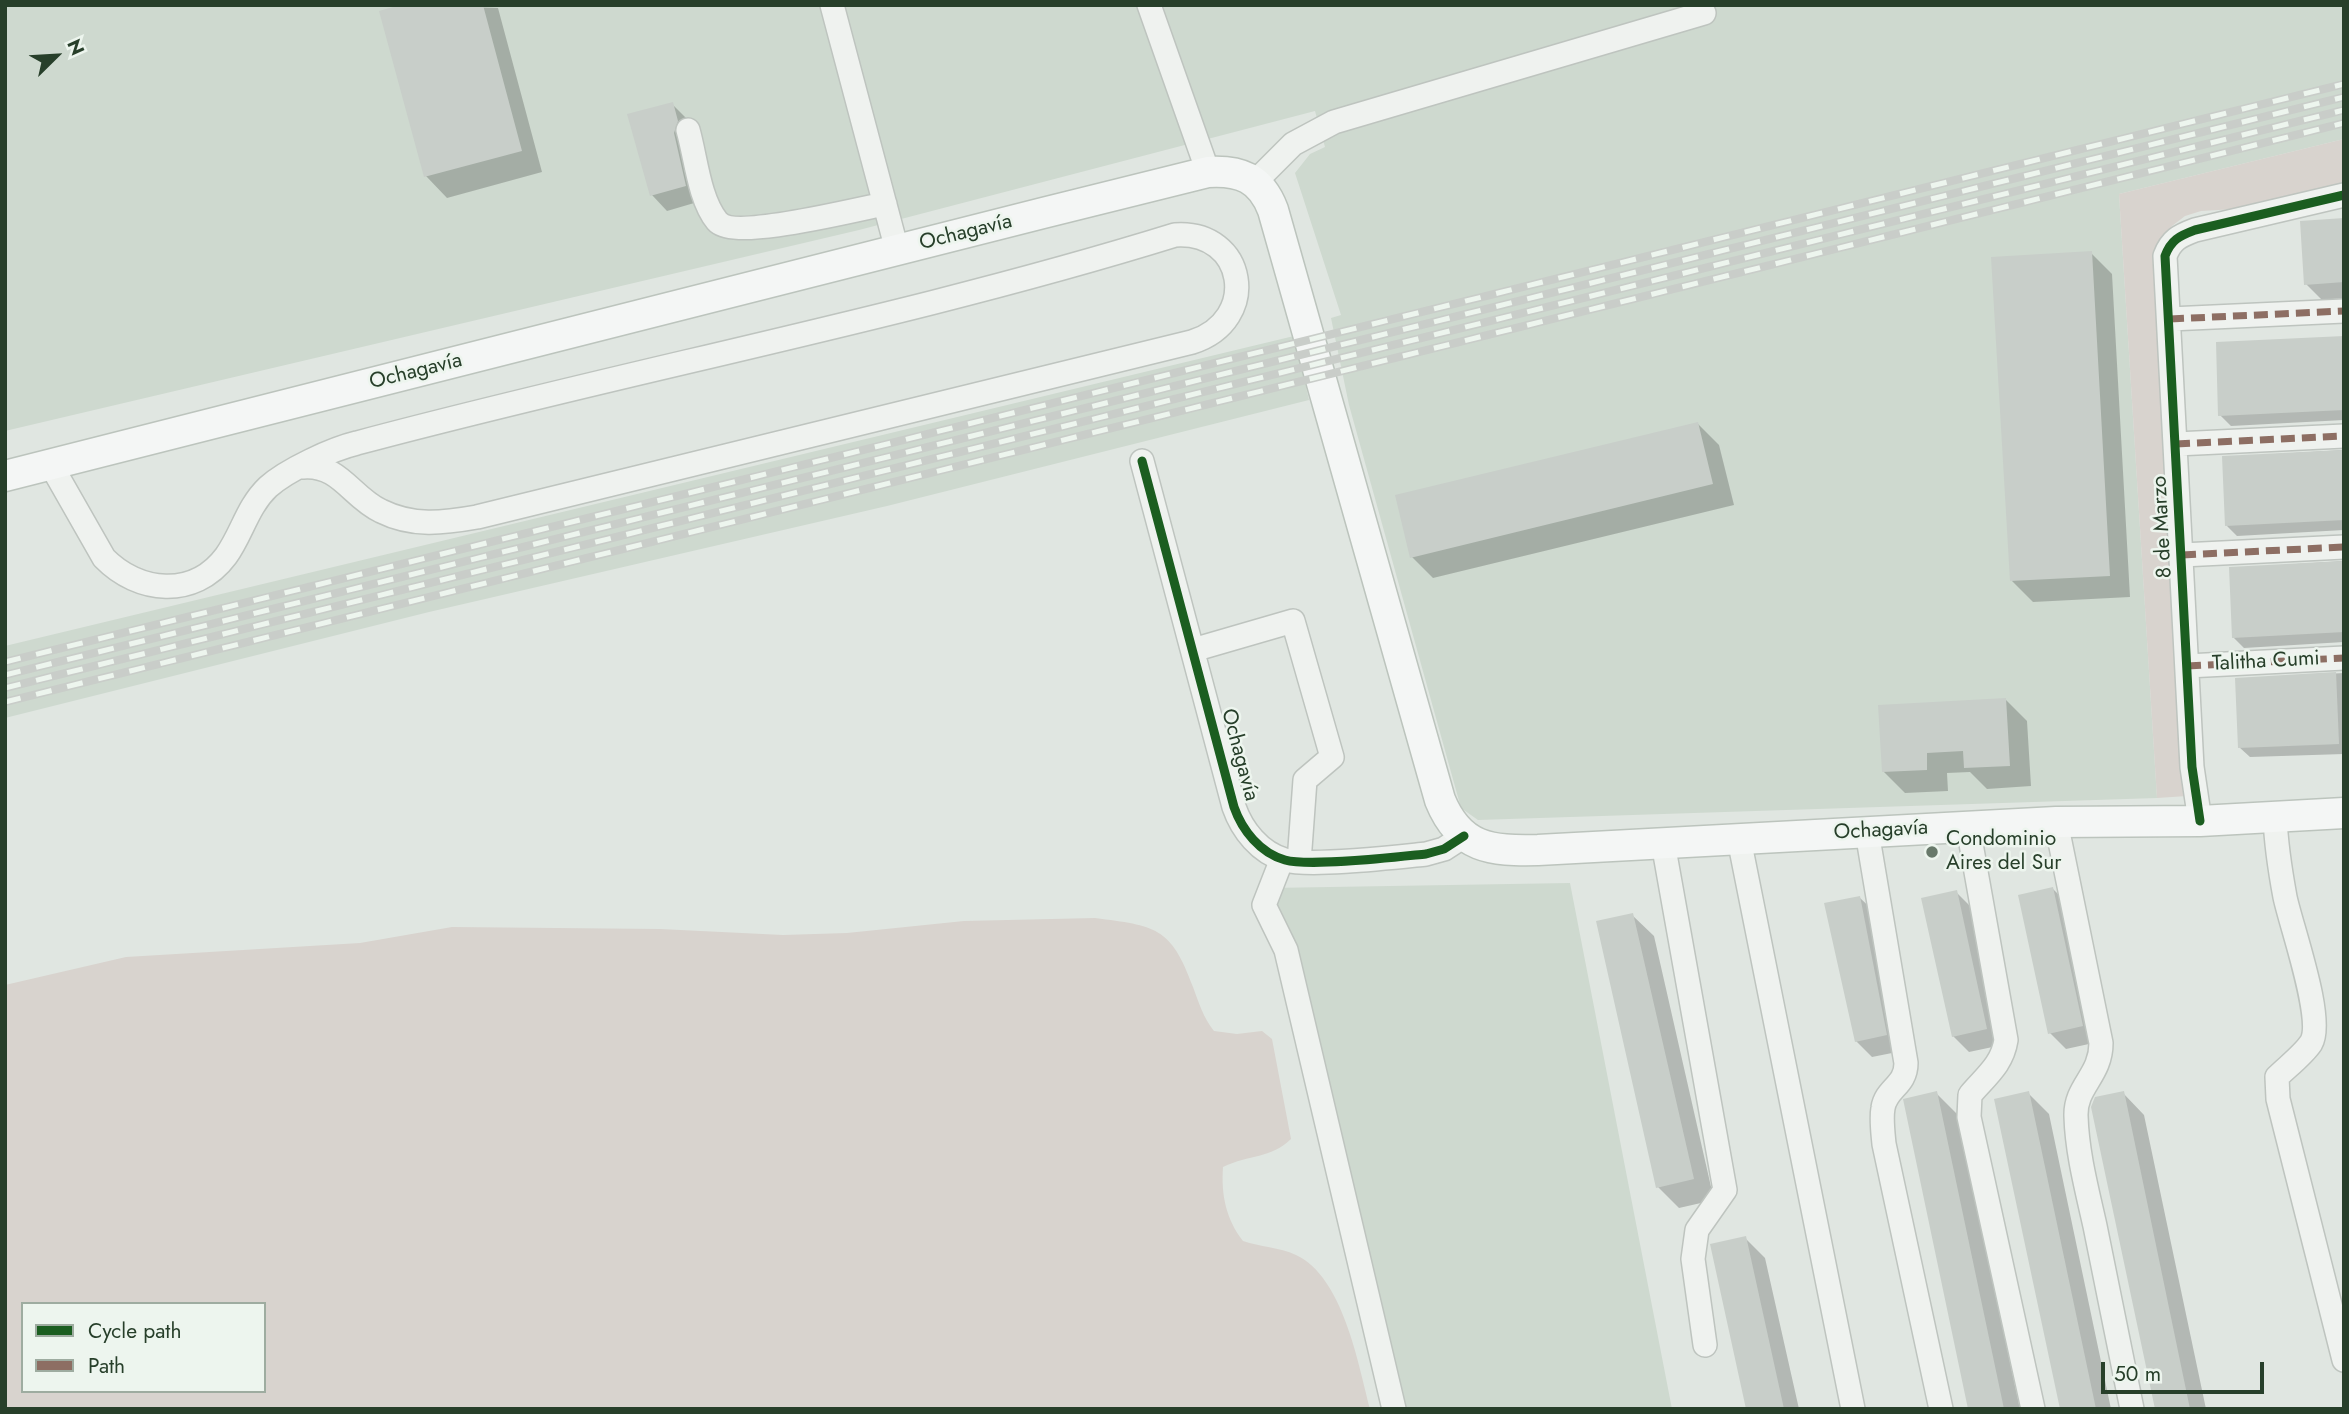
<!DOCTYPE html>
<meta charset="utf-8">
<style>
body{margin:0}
#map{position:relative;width:2349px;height:1414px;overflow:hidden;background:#e0e6e1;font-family:Jost,sans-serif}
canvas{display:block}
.frame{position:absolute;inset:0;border:7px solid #273f2a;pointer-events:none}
.legend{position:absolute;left:21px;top:1302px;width:245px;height:91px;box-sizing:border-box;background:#edf5ee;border:2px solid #9eaca0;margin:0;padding:9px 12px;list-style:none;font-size:21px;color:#273f2a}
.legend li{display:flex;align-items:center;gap:14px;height:35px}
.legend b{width:35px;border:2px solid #9eaca0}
.north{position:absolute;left:21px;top:21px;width:70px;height:70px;-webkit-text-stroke:5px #edf5ee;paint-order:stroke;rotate:66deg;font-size:19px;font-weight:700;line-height:28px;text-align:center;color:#273f2a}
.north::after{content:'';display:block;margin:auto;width:24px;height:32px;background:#273f2a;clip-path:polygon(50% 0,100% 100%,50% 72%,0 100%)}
.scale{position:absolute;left:2101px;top:1362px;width:163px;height:32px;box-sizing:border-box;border:4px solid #273f2a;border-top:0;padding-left:9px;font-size:21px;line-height:24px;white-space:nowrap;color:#273f2a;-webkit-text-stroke:5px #edf5ee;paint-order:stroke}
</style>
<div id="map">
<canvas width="2349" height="1414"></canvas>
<div class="frame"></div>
<ul class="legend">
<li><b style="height:9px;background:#1b5e20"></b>Cycle path</li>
<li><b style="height:9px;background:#8d6e63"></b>Path</li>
</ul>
<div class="north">N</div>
<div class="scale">50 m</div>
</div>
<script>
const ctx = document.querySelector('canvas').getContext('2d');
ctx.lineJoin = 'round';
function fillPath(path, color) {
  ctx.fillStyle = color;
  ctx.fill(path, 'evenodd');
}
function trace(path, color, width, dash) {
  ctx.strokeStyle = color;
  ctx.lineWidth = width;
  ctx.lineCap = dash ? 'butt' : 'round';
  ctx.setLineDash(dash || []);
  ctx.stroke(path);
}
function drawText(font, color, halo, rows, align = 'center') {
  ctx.font = font + ' Jost,sans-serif';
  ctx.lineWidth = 5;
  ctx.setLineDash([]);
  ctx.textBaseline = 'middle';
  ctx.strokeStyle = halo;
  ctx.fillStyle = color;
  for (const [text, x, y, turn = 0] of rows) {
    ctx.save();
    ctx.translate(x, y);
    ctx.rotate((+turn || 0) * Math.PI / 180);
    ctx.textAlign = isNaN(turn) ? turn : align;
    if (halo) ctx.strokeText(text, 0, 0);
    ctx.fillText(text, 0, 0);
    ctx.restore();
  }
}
fillPath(new Path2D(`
 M 5,5 L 2344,5 L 2344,139 L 2119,194 L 2157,798 L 1478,820 L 1461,808 L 1349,405 L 1331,318 L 1341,315 L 1295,173 L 1310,154 L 1325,147 L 1315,111 L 859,230 L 5,431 Z
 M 1294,336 L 1309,400 L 887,506 L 429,612 L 5,718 L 5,646 Z
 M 1570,883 L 1672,1409 L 1393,1409 L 1270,888 Z`), '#ced9cf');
fillPath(new Path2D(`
 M 2344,139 L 2344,186 L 2253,208 L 2201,211 L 2185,216 L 2172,226 L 2161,246 L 2187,796 L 2157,798 L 2119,194 Z
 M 1095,918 C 1155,926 1171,926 1193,987 C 1199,1003 1203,1017 1214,1031 L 1237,1034 L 1262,1031 L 1272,1039 L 1291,1139 C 1270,1159 1250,1154 1223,1167 C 1221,1195 1226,1219 1243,1241 C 1260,1247 1279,1247 1296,1255 C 1343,1277 1358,1363 1370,1409 L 5,1409 L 5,985 L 126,957 L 360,943 L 452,927 L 660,929 L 783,935 L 847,933 L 964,921 ZM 23,1304 L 264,1304 L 264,1391 L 23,1391 Z`), '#d8d3ce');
fillPath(new Path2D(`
 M 407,5 L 498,8 L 542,172 L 447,198 L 426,176 Z
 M 672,104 L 688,120 L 701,201 L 667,211 L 652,195 Z
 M 2344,220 L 2344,298 L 2322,300 L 2306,284 Z
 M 2091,253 L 2112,274 L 2130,597 L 2033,602 L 2012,581 Z
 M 2344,337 L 2344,420 L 2231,426 L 2220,415 Z
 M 1698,424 L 1719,445 L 1734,505 L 1433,578 L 1412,557 Z
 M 2344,450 L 2344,530 L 2237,536 L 2227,526 L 2223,457 Z
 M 2344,561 L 2344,642 L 2244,648 L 2233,637 L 2231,568 Z
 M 2344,673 L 2344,754 L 2250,757 L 2239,747 L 2237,679 Z
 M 2006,700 L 2027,721 L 2031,786 L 1987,789 L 1970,772 L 1947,773 L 1948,791 L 1905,793 L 1883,771 Z
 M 2053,889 L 2069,905 L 2098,1042 L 2066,1049 L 2050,1033 Z
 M 1956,892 L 1972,908 L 2002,1045 L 1969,1052 L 1953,1036 Z
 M 1860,898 L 1876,913 L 1902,1051 L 1872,1057 L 1856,1041 Z
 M 1632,915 L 1654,936 L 1714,1200 L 1679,1208 L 1658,1187 Z
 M 1936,1093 L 1957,1114 L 2020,1409 L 1970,1409 Z
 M 2028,1093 L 2049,1114 L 2111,1409 L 2062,1409 Z
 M 2123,1093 L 2144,1115 L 2206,1409 L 2156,1409 Z
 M 1745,1238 L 1765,1258 L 1799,1409 L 1748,1409 Z`), '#0003');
fillPath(new Path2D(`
 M 400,5 L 483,5 L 522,151 L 424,177 L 379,11 Z
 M 673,102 L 678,121 L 674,133 L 686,186 L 650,196 L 627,114 Z
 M 2344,218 L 2344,282 L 2304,285 L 2300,221 Z
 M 2092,251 L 2110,576 L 2010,581 L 1991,257 Z
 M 2344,336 L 2344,410 L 2218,416 L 2216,342 Z
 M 1698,422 L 1713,484 L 1410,558 L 1395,495 Z
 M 2344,450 L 2344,520 L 2225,526 L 2222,456 Z
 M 2344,561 L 2344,632 L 2232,638 L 2229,567 Z
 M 2336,672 L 2339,744 L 2238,748 L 2235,678 Z
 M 2006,698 L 2010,766 L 1964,768 L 1963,751 L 1927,753 L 1927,770 L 1882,772 L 1878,705 Z
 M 2053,887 L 2083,1026 L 2048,1034 L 2018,895 Z
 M 1957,890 L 1987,1029 L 1952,1037 L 1921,898 Z
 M 1860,896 L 1887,1035 L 1855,1042 L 1824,903 Z
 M 1633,913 L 1694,1179 L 1656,1188 L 1596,921 Z
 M 1937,1091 L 2004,1409 L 1968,1409 L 1903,1099 Z
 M 2029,1091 L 2096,1409 L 2060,1409 L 1994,1099 Z
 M 2124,1091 L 2190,1409 L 2155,1409 L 2091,1107 L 2095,1097 Z
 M 1746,1236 L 1784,1409 L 1746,1409 L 1710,1244 Z`), '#c8cec9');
const minor = new Path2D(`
 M 832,5 L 897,250
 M 1149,5 L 1208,172
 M 688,130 C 696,158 699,199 717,221 C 734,241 857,209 885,204
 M 1255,182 L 1293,144 L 1334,122 L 1704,13
 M 2170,319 L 2344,311
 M 2176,444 L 2344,436
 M 1142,461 L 1234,807 C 1242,830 1260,853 1285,860 C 1310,867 1396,857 1426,854 L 1444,849 L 1464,836
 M 51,465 L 104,558 C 138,593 194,599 226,556 C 242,534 247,507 268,487 C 287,470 332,449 357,443 C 629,370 907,318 1175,235 C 1246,230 1261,320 1192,342 L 477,517 C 443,523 413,527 381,511 C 351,497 340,464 303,467
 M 2182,555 L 2344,547
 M 1193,650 L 1293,621 L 1332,757 L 1305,780 L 1299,862
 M 2187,666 L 2344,658
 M 2275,817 C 2276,844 2280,870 2285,897 C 2291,926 2325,1020 2311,1043 C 2303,1055 2287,1067 2277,1077 L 2278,1099 L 2344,1360
 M 2200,821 L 2192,767 L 2165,256 C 2171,240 2179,236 2195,230 L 2344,195
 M 2056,822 L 2101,1043 C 2101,1076 2075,1086 2076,1116 C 2077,1153 2087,1190 2095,1226 C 2107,1287 2120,1348 2132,1409
 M 1968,827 L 2006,1040 C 2002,1065 1986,1076 1970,1095 L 1969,1117 L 2033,1409
 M 1867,832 L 1906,1063 C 1906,1086 1886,1088 1883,1108 C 1881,1119 1883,1133 1884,1144 L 1941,1409
 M 1739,839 L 1853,1409
 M 1663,843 L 1725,1190 L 1697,1230 L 1693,1259 L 1705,1345
 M 1282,859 L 1264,905 L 1286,950 L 1394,1409`);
const major = new Path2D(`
 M 5,476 L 1043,213 L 1208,172 C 1240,170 1261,178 1273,210 L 1440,800 C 1460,849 1491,851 1538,850 L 2056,822 L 2200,821 L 2344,813`);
trace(minor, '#bec4bf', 26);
trace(major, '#bcc4bd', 33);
trace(minor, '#eff2ef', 23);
trace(major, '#f4f6f5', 30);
const rail = new Path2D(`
 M 5,662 L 2344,84
 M 5,675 L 2344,97
 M 5,688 L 2344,110
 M 5,702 L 2344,123`);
trace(rail, '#c9cdc9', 8);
trace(rail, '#edf5ee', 5, [16]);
trace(new Path2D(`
 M 2170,319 L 2344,311
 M 2176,444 L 2344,436
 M 2182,555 L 2344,547
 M 2187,666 L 2344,658`), '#8d6e63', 7, [14, 7]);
trace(new Path2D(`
 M 1142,461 L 1234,807 C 1242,830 1260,853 1285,860 C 1310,867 1396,857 1426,854 L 1444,849 L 1464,836
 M 2200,821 L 2192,767 L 2165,256 C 2171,240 2179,236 2195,230 L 2344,195`), '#1b5e20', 9);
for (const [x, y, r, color] of [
 [1932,852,7,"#68796a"]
]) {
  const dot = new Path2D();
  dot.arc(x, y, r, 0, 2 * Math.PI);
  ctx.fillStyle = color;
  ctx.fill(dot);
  trace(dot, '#edf5ee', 2.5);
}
drawText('21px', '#273f2a', '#edf5ee', [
 ["Ochagavía",966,233,-14],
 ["Ochagavía",416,372,-14],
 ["8 de Marzo",2163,527,-93],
 ["Talitha Cumi",2266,662,-3],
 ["Ochagavía",1239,755,75],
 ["Ochagavía",1881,831,-3]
]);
drawText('21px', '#273f2a', '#edf5ee', [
 ["Condominio",1946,840],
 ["Aires del Sur",1946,864]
], 'left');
</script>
